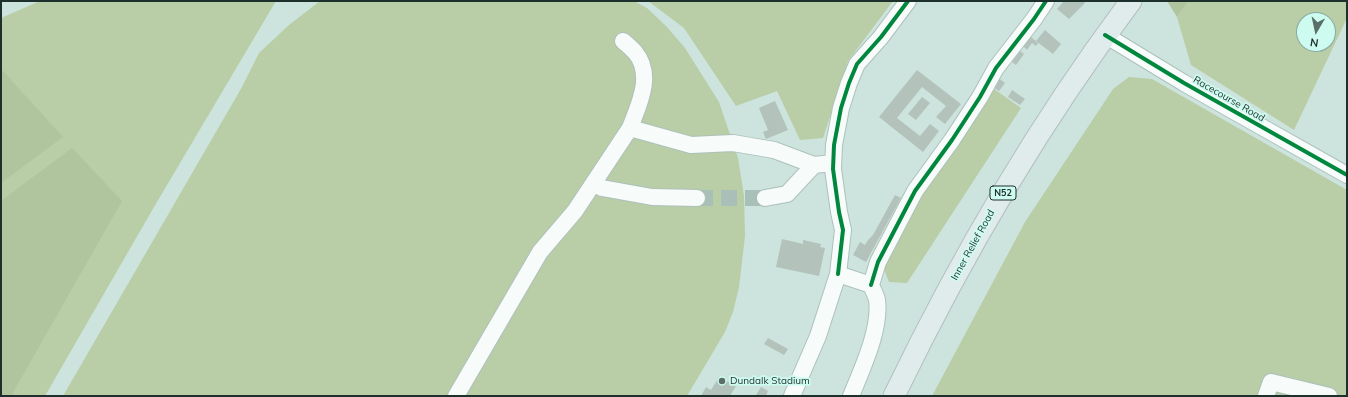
<!DOCTYPE html>
<style>
body{margin:0}
#map{position:relative;width:1348px;height:397px;overflow:hidden;background:#cce4dd;font-family:Mulish,sans-serif}
canvas{display:block}
.frame{position:absolute;inset:0;border:2px solid #1e302b;pointer-events:none}
.north{position:absolute;left:1296px;top:12px;width:40px;height:40px;box-sizing:border-box;background:#cefbef;border:1px solid #88aaa1;border-radius:50%;rotate:189deg;font-size:11px;font-weight:700;line-height:16px;text-align:center;color:#1e302b}
.north::after{content:'';display:block;margin:auto;width:14px;height:18px;background:#5b6f69;clip-path:polygon(50% 0,100% 100%,50% 72%,0 100%)}
</style>
<div id="map">
<canvas width="1348" height="397"></canvas>
<div class="frame"></div>
<div class="north">N</div>
</div>
<script>
const ctx = document.querySelector('canvas').getContext('2d');
ctx.lineJoin = 'round';
function fillPath(path, color) {
  ctx.fillStyle = color;
  ctx.fill(path, 'evenodd');
}
function trace(path, color, width, dash) {
  ctx.strokeStyle = color;
  ctx.lineWidth = width;
  ctx.lineCap = dash ? 'butt' : 'round';
  ctx.setLineDash(dash || []);
  ctx.stroke(path);
}
function drawText(font, color, halo, rows, align = 'center') {
  ctx.font = font + ' Mulish,sans-serif';
  ctx.lineWidth = 3.5;
  ctx.setLineDash([]);
  ctx.textBaseline = 'middle';
  ctx.strokeStyle = halo;
  ctx.fillStyle = color;
  for (const [text, x, y, turn = 0] of rows) {
    ctx.save();
    ctx.translate(x, y);
    ctx.rotate((+turn || 0) * Math.PI / 180);
    ctx.textAlign = isNaN(turn) ? turn : align;
    if (halo) ctx.strokeText(text, 0, 0);
    ctx.fillText(text, 0, 0);
    ctx.restore();
  }
}
fillPath(new Path2D(`
 M 40,1 L 276,1 L 154,207 L 45,396 L 1,396 L 1,18 Z
 M 320,1 L 634,1 L 647,8 L 667,27 L 685,48 L 719,102 L 738,158 L 744,196 L 745,236 L 739,287 L 733,312 L 725,332 L 687,396 L 63,396 L 242,87 L 259,53 L 289,25 Z
 M 648,1 L 893,1 L 848,61 L 823,138 L 800,140 L 777,91 L 736,106 L 684,28 Z
 M 1189,1 L 1347,1 L 1347,18 L 1294,130 L 1191,65 L 1177,17 ZM 1304,20 L 1328,20 L 1328,44 L 1304,44 Z
 M 1129,77 L 1152,79 L 1347,190 L 1347,396 L 932,396 L 1025,222 L 1113,89 Z
 M 994,89 L 1021,108 L 907,283 L 889,282 L 883,267 L 925,191 Z`), '#b9cda7');
fillPath(new Path2D(`
 M 1167,1 L 1189,1 L 1177,17 Z
 M 1,69 L 63,137 L 1,183 Z
 M 72,148 L 122,201 L 11,396 L 1,396 L 1,201 Z`), '#b0c59e');
fillPath(new Path2D(`
 M 1064,1 L 1083,1 L 1085,3 L 1069,19 L 1057,9 Z
 M 1045,30 L 1061,44 L 1053,54 L 1036,41 Z
 M 1030,36 L 1038,43 L 1036,46 L 1032,43 L 1027,50 L 1023,46 Z
 M 1020,51 L 1024,54 L 1016,65 L 1012,62 Z
 M 917,70 L 961,104 L 945,124 L 936,117 L 946,106 L 922,87 L 897,118 L 920,136 L 930,124 L 939,131 L 923,152 L 879,117 Z
 M 997,77 L 1005,83 L 999,91 L 991,86 Z
 M 1012,90 L 1025,99 L 1020,105 L 1008,97 Z
 M 922,97 L 930,103 L 916,120 L 908,114 Z
 M 775,101 L 788,130 L 766,139 L 763,132 L 768,130 L 759,108 Z
 M 895,195 L 901,198 L 866,262 L 853,255 L 860,242 L 865,245 L 868,240 L 873,235 Z
 M 782,239 L 803,244 L 803,240 L 821,244 L 820,247 L 825,248 L 819,276 L 776,267 Z
 M 768,338 L 788,349 L 784,355 L 764,344 Z
 M 719,377 L 736,386 L 730,396 L 701,396 L 706,387 L 711,390 Z
 M 761,387 L 768,391 L 766,396 L 756,395 Z`), '#b3c3bb');
trace(new Path2D(`
 M 697,198 L 765,198`), '#a9c0b9', 16, [16, 8]);
const minor = new Path2D(`
 M 1105,35 L 1184,83 L 1347,175
 M 623,41 C 627,44 631,48 635,52 C 654,75 639,104 630,128
 M 594,182 L 602,188 L 652,197 L 697,198
 M 765,198 L 787,194 L 814,165
 M 838,274 L 843,230 L 839,212 L 833,169 L 834,145 L 841,108 L 849,83 L 857,64 L 881,37 L 908,1
 M 871,285 L 878,262 L 915,191 L 952,140 L 980,97 L 996,68 L 1034,19 L 1046,1
 M 456,396 L 540,252 L 575,211 L 630,128 L 691,145 L 733,143 L 774,150 L 814,165 L 833,163
 M 792,396 L 818,336 L 838,274 L 871,285 C 873,290 876,295 877,300 C 881,329 862,369 851,396
 M 1266,396 L 1271,382 L 1329,396`);
const major = new Path2D(`
 M 894,396 C 961,257 1038,125 1131,1`);
trace(minor, '#adc1bb', 18);
trace(major, '#b3c0bd', 23);
trace(minor, '#f7fbfa', 16);
trace(major, '#e0ecec', 21);
trace(new Path2D(`
 M 1105,35 L 1184,83 L 1347,175
 M 838,274 L 843,230 L 839,212 L 833,169 L 834,145 L 841,108 L 849,83 L 857,64 L 881,37 L 908,1
 M 871,285 L 878,262 L 915,191 L 952,140 L 980,97 L 996,68 L 1034,19 L 1046,1`), '#00873e', 4);
for (const [x, y, r, color] of [
 [722,381,4,"#5b6f69"]
]) {
  const dot = new Path2D();
  dot.arc(x, y, r, 0, 2 * Math.PI);
  ctx.fillStyle = color;
  ctx.fill(dot);
  trace(dot, '#cefbef', 1.5);
}
for (const [x, y, w] of [
 [1003,193,26]
]) {
  const box = new Path2D();
  box.roundRect(x - w / 2, y - 7, w, 14, 3);
  ctx.fillStyle = '#cefbef';
  ctx.fill(box);
  trace(box, '#1e302b', 1);
}
drawText('bold 9px', '#1e302b', null, [
 ["N52",1003,193]
]);
drawText('10px', '#1e302b', '#cefbef', [
 ["Racecourse Road",1229,99,30],
 ["Inner Relief Road",973,245,-61]
]);
drawText('10px', '#1e302b', '#cefbef', [
 ["Dundalk Stadium",730,381]
], 'left');
</script>
